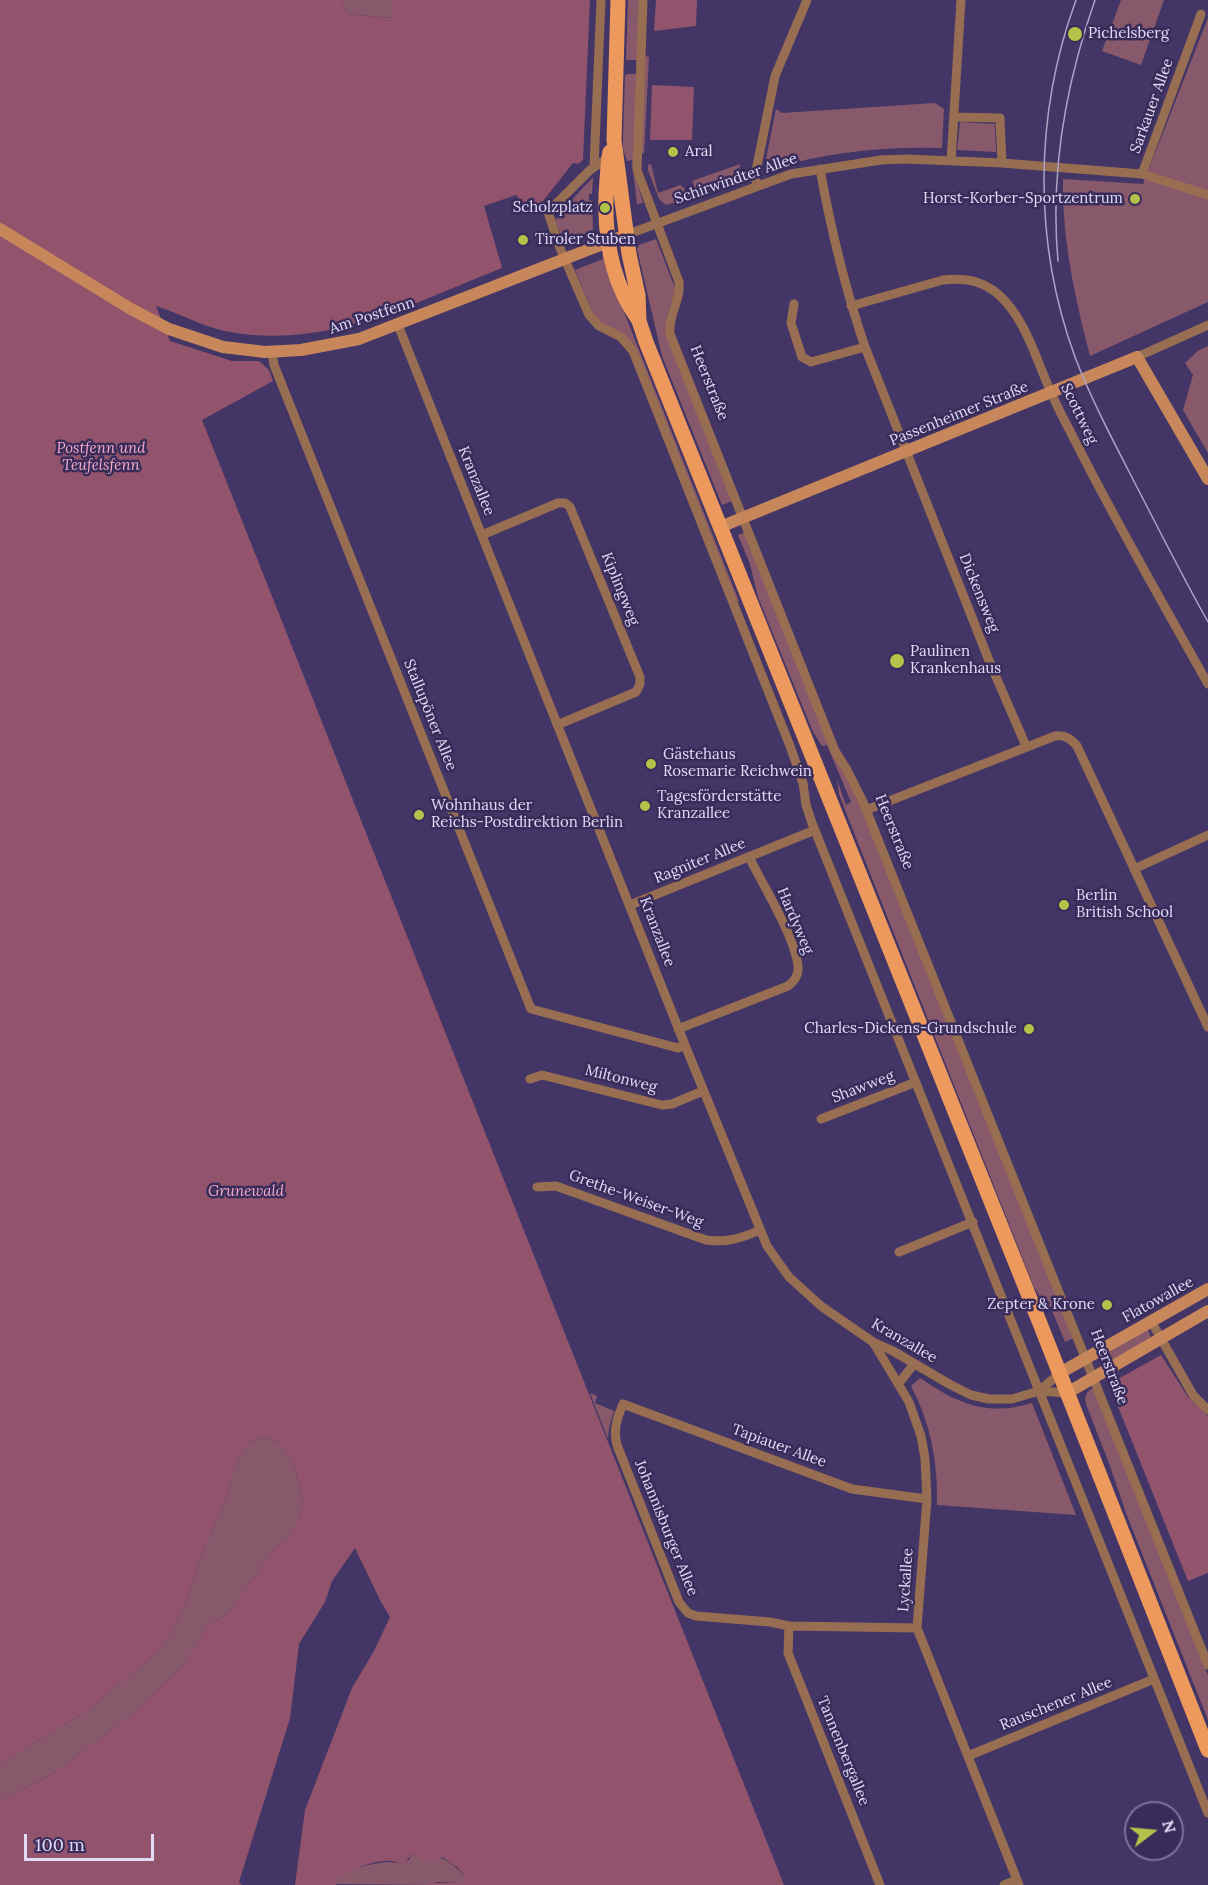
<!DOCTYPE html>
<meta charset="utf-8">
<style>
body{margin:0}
#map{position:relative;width:1208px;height:1885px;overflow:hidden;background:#433666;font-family:Lora,serif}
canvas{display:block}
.north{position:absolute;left:1124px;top:1801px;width:60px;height:60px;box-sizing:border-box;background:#392c5a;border:2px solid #7c7299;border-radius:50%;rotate:74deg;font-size:16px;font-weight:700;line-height:24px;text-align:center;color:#e0daf7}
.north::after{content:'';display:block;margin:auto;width:21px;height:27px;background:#b5c249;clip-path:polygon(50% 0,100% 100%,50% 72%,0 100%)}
.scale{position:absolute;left:24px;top:1834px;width:130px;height:27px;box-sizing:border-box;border:3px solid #e0daf7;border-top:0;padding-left:8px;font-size:18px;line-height:21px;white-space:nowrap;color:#e0daf7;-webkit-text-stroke:4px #392c5a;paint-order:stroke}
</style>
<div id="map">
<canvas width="1208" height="1885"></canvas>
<div class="north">N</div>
<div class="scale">100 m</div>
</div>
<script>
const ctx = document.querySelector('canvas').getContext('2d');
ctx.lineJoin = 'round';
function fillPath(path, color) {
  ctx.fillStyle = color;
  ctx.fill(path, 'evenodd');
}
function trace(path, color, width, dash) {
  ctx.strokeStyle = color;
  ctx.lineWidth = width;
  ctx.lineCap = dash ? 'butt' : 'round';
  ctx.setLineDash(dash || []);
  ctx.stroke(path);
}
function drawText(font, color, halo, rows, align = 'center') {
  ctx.font = font + ' Lora,serif';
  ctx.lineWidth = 5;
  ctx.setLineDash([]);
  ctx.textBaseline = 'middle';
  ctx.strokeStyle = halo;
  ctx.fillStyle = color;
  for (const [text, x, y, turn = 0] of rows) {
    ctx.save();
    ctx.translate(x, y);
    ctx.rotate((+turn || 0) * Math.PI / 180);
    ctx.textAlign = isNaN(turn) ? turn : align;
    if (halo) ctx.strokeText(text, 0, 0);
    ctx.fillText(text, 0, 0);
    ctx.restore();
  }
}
fillPath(new Path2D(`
 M 342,0 L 392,0 L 393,18 L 347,14 Z
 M 628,0 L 639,0 L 637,60 L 626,60 Z
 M 1121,0 L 1164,0 L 1141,65 L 1102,51 Z
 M 1208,18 L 1208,302 L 1090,356 C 1075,297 1062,240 1063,179 L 1143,184 Z
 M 645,56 L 649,57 L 644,154 L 641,152 Z
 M 627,74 L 636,74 L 635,175 L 643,203 L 637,204 L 632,160 L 627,161 L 623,149 L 623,136 L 625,76 Z
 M 935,103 L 944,109 L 942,148 C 884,146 829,152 773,168 L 765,164 L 776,109 L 782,113 Z
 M 960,122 L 995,124 L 996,152 L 957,150 Z
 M 651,164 L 658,193 L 680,185 L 684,188 L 687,199 L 666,205 L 659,199 L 648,170 L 648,165 Z
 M 740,164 L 738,180 L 698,194 L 692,181 Z
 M 593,177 L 592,194 L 589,194 L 589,200 L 592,201 L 593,230 L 564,243 L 556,222 L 557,216 Z
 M 656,239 L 675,288 C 673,303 665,314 666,329 L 732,501 L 722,505 L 662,356 L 637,249 L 639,245 Z
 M 602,255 L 606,258 L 616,292 L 739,601 L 736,602 L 633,345 L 604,325 L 594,315 L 575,270 L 603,259 Z
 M 1208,346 L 1208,453 L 1183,410 L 1193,375 L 1185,363 L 1199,350 Z
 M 745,532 L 852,784 L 1074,1338 L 1065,1342 L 1051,1308 L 1048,1309 L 1034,1287 L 847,815 L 839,794 L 837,780 L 846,805 L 851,802 L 827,745 L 822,746 L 813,732 L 758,597 L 750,564 L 738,535 Z
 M 1146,1330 L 1148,1330 L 1152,1339 L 1105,1365 L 1102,1357 Z
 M 920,1378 C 957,1403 986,1417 1032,1403 L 1076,1515 L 937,1505 C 938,1463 931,1424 911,1386 Z
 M 1094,1388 L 1208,1675 L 1208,1720 L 1126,1513 L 1110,1466 L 1086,1404 C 1084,1396 1086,1391 1094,1388 Z
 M 590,1393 L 597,1396 L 595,1403 L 614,1411 L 609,1428 L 608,1439 Z
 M 262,1437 L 278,1441 L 294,1465 L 303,1499 L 299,1520 L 287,1540 L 273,1550 L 228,1614 L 206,1626 L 198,1642 L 181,1668 L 126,1719 L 54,1773 L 0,1801 L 0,1764 L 88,1710 L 158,1652 L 170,1635 L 186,1603 L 202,1554 L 227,1496 L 234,1469 L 242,1452 L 249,1443 Z
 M 417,1854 C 442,1856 450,1859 467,1879 L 461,1883 L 437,1882 L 426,1885 L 335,1884 C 339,1878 343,1874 349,1871 C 358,1867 388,1859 396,1863 L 409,1860 L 411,1855 Z`), '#88596b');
fillPath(new Path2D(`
 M 0,0 L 342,0 L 347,14 L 392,18 L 392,0 L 590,0 L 583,160 L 578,164 L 573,163 L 532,215 L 516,195 L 484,206 L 502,268 C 410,304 326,351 225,331 C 201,326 179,313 156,306 L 170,341 L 232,361 L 259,361 L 269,370 L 273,381 L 202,420 L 784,1885 L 426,1885 L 428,1883 L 461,1883 L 466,1878 L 457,1867 L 442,1857 L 431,1862 L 423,1861 L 417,1854 L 411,1855 L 404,1864 C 399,1863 394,1861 390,1861 C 377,1859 339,1872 336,1885 L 295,1885 L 305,1810 L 352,1688 L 374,1651 L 390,1617 L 380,1600 L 355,1548 L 332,1581 L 325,1602 L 299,1644 L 290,1718 L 239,1882 L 242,1885 L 0,1885 L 0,1801 L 54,1773 L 126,1719 L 181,1668 L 198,1642 L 206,1626 L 228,1614 L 273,1550 L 287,1540 L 299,1520 L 303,1499 L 294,1465 L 278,1441 L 262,1437 L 249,1443 L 242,1452 L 234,1469 L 227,1496 L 202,1554 L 186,1603 L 170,1635 L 158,1652 L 88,1710 L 0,1764 Z
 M 656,0 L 697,0 L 696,26 L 654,31 Z
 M 652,85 L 694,87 L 692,140 L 650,140 Z
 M 1161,1355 L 1188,1397 L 1208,1416 L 1208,1573 L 1188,1581 L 1109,1384 Z`), '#92546d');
trace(new Path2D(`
 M 643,0 L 637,170 L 679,282 C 681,301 668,314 670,334 L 835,751 L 847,770 L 863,802 L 1208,1665
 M 954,117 L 1000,118 L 1002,163
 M 609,157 L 590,170 L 548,212 L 560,248 L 589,315 L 599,326 L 621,337 L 633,351 L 790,746 L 803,783 L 806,805 L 812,823 L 1208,1813
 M 951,161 L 961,0
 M 594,167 L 601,0
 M 820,169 C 831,230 845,288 865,347 L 990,663 L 1026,746
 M 1142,174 L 1201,14
 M 757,185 L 755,176 L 775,76 L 807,0
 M 626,235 L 791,174 L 881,160 L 907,159 L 1002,163 L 1142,174 L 1208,195
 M 794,304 L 791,323 L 802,357 L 811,362 L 865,347
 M 851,306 L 943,280 C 968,277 988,282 1005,301 C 1027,325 1037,361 1050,390 C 1056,404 1063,418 1070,431 C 1113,517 1161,600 1208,684
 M 398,325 L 685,1045 L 767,1246 L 789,1277 L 821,1306 L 873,1342 L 893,1351 L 949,1384 L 971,1395 L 989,1399 L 1012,1399 L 1039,1391 L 1067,1393
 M 272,352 L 274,365 L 531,1009 L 678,1048 L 685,1045
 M 1137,357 L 1208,325
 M 482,535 L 558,503 L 565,503 L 570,507 L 640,677 L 640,684 L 636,692 L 557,725
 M 866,810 L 1055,736 C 1065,735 1070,738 1077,746 L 1208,1027
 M 1134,869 L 1208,835
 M 630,905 L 815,830
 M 678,1029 L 788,986 C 795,981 799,975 798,966 C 795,937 763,885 749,857
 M 530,1079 L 542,1075 L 662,1105 L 672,1104 L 703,1091
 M 821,1119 L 916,1082
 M 537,1187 L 556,1186 L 706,1240 C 726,1243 742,1238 760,1230
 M 899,1252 L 973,1222
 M 1151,1321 L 1193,1395 L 1208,1410
 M 873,1342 L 909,1402 L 921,1436 L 925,1458 L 927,1499 L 917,1628 L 1019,1885
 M 899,1383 L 914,1364
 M 1039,1391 L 1060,1373
 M 789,1626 L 788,1653 L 880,1885
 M 917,1628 L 789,1626 L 770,1622 L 696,1616 L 688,1613 L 679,1602 L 617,1445 C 613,1430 617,1418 623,1404 L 852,1489 L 927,1499
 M 968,1756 L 1154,1679
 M 1004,1885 L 1017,1880`), '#986e52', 9);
trace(new Path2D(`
 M 0,229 L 131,309 L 169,329 L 223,347 L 265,352 L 301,350 L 359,339 L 626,235
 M 720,527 L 1137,357 L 1208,479
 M 1060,1373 L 1208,1289
 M 1067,1393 L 1208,1311`), '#c8875a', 12);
trace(new Path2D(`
 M 618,0 L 614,140 L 629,254 L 638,295 L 639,321 L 646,342 L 1039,1321 L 1208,1750
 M 610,152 C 608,161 608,170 607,179 C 603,227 609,279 638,319`), '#ed995e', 15);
trace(new Path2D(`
 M 1076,0 C 1034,115 1033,242 1075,357 C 1093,404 1117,448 1140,493 C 1162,536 1184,579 1208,622
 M 1058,261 C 1050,173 1066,83 1095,0`), '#aca4c7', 1.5);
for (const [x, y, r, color] of [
 [1075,34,8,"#b5c249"],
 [673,152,6,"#b5c249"],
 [1135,199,6,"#b5c249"],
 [605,208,6,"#b5c249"],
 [523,240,6,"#b5c249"],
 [897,661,8,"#b5c249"],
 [651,764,6,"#b5c249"],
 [645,806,6,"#b5c249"],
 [419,815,6,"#b5c249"],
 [1064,905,6,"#b5c249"],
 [1029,1029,6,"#b5c249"],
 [1107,1305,6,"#b5c249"]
]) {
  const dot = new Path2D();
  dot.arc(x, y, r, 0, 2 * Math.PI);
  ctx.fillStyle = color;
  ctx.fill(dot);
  trace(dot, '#392c5a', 2);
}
drawText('15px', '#e0daf7', '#392c5a', [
 ["Pichelsberg",1088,34],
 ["Aral",685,152],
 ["Horst-Korber-Sportzentrum",1123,199,"right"],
 ["Scholzplatz",593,208,"right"],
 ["Tiroler Stuben",535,240],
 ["Paulinen",910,652],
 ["Krankenhaus",910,669],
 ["Gästehaus",663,755],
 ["Rosemarie Reichwein",663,772],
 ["Tagesförderstätte",657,797],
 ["Kranzallee",657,814],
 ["Wohnhaus der",431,806],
 ["Reichs-Postdirektion Berlin",431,823],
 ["Berlin",1076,896],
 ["British School",1076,913],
 ["Charles-Dickens-Grundschule",1017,1029,"right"],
 ["Zepter & Krone",1095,1305,"right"]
], 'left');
drawText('15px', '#e0daf7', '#392c5a', [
 ["Sarkauer Allee",1152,106,-70],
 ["Schirwindter Allee",736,179,-19],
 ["Am Postfenn",372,316,-18],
 ["Heerstraße",709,383,68],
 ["Passenheimer Straße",959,414,-22],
 ["Scottweg",1079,414,64],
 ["Kranzallee",476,481,68],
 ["Kiplingweg",620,589,68],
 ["Dickensweg",979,593,68],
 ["Stallupöner Allee",430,715,68],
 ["Heerstraße",894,832,68],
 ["Ragniter Allee",700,861,-22],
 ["Hardyweg",795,921,67],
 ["Kranzallee",657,932,69],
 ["Miltonweg",621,1079,14],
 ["Shawweg",863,1087,-21],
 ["Grethe-Weiser-Weg",636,1199,20],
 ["Flatowallee",1158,1300,-29],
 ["Kranzallee",904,1341,30],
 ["Heerstraße",1109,1367,69],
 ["Tapiauer Allee",779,1446,20],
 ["Johannisburger Allee",666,1528,68],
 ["Lyckallee",906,1580,-86],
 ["Rauschener Allee",1056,1704,-22],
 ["Tannenbergallee",843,1751,68]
]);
drawText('italic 15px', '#f5aac6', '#392c5a', [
 ["Postfenn und",101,449],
 ["Teufelsfenn",101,466],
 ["Grunewald",246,1192]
]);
</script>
